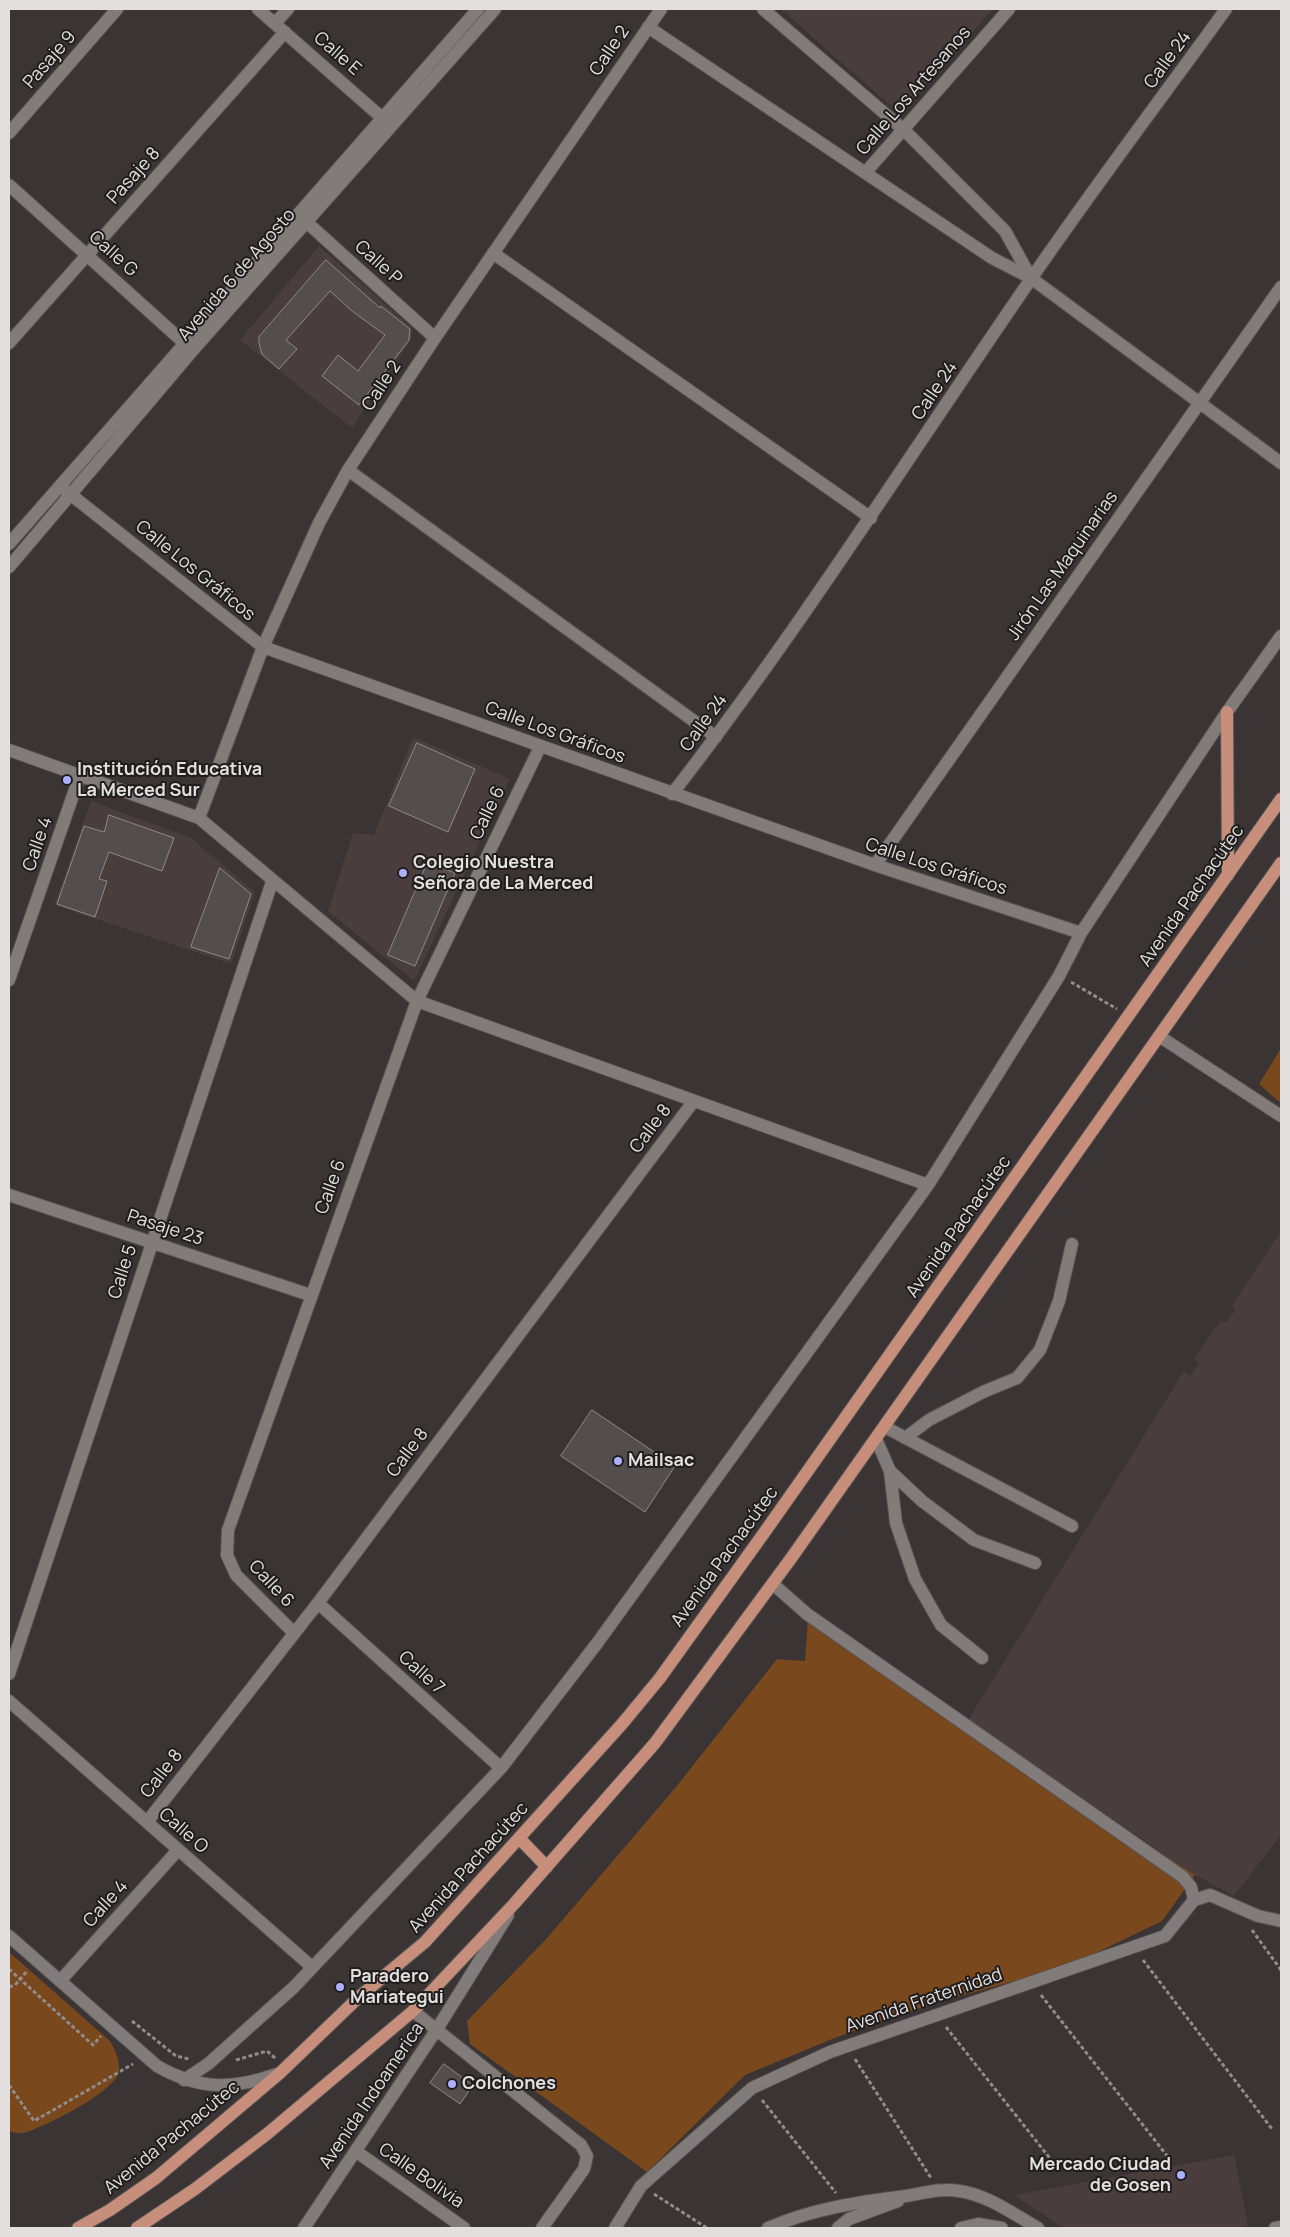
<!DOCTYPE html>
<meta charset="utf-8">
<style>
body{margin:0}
#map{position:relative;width:1290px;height:2237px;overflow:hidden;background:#3a3434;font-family:Manrope,sans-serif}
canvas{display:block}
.frame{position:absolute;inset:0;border:10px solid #e2dfde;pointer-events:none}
</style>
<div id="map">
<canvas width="1290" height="2237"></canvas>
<div class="frame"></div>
</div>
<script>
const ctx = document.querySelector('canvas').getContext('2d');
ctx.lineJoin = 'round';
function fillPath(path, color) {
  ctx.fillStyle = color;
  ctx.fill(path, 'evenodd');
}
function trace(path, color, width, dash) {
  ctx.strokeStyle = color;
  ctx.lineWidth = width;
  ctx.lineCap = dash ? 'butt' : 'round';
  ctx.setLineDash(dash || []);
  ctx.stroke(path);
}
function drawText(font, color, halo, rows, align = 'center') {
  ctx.font = font + ' Manrope,sans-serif';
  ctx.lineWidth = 4;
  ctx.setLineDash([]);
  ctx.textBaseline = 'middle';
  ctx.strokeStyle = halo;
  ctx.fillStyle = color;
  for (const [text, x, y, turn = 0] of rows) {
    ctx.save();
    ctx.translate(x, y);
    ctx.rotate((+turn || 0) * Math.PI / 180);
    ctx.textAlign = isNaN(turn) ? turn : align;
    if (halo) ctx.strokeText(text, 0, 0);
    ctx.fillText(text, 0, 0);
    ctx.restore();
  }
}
fillPath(new Path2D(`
 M 781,9 L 993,9 L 900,114 Z
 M 319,246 L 412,328 L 411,340 L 352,428 L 240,340 Z
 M 413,737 L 510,779 L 414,981 L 328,911 L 353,833 L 374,835 Z
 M 91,801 L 191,838 L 255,892 L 231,964 L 54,905 Z
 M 1281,1231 L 1281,1835 L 1234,1896 L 1195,1875 L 968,1720 L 1171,1392 L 1183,1372 L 1190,1376 L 1199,1363 L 1194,1359 L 1221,1320 L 1226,1323 L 1235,1309 L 1232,1305 Z
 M 1234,2155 L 1248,2225 L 1237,2228 L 1064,2228 L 1014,2195 Z`), '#4a3d3d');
fillPath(new Path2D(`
 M 1281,1048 L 1281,1103 L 1259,1084 Z
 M 808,1619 L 1195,1875 L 1162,1921 L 1094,1954 L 1015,1981 L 938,2002 L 837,2037 L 745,2075 L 647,2172 L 470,2044 L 467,2021 L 548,1937 L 676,1787 L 777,1659 L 805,1661 Z
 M 9,1952 L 110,2041 C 115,2050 122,2063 118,2074 C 111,2094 44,2127 24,2133 C 19,2134 13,2132 9,2131 Z`), '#79481d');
const building = new Path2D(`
 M 326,260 L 380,308 L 381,306 L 410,329 L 409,340 L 359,405 L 322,376 L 338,355 L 358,371 L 385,335 L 352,311 L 330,291 L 286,340 L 297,349 L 279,369 L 262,354 L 259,343 L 259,337 Z
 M 417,743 L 475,769 L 448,832 L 389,806 Z
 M 109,815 L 174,838 L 162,871 L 109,852 L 99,879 L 107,881 L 95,917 L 57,904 L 84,826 L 104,832 Z
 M 428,862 L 455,873 L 415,966 L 388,955 Z
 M 220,868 L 251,894 L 229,959 L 191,947 Z
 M 592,1410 L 675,1466 L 645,1512 L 561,1456 Z
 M 444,2064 L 473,2085 L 460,2104 L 430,2083 Z`);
fillPath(building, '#534d4e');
trace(building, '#8f898a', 1);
const minor = new Path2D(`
 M 258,9 L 388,123
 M 763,9 L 904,130 L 1005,231 L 1031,278
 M 275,23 L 288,9
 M 648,27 L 992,258 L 1031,278 L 1281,463
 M 9,133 L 117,9
 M 865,173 L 1009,9
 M 9,185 L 191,349
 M 302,218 L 435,338
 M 493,253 L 871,518
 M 9,343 L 285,32
 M 348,470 L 716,737
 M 60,486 L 263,647 L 875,865 L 1081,933
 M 9,544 L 478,9
 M 9,567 L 193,350 L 495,9
 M 9,750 L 199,818 L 417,1001 L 928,1185
 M 672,794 C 801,628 912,451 1031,279 C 1094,187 1161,99 1226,9
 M 199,818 L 263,647 L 319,523 L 348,470 L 435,338 L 661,9
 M 875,865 L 1281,287
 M 9,980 L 80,775
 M 1159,1036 L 1281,1116
 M 9,1195 L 310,1295
 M 885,1427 L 1072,1526
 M 905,1438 L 929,1420 L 983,1392 L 1017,1378 L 1040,1350 L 1059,1301 L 1072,1244
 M 876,1439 L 890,1471 L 896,1523 L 915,1579 L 941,1625 L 982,1658
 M 890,1471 L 922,1501 L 974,1540 L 1035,1563
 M 773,1584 L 807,1614 L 1183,1877 L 1191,1887 L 1194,1900
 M 318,1603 L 501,1768
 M 294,1633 L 236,1575 L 227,1555 L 228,1530 L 417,1001 L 540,747
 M 9,1674 L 272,882
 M 9,1701 L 312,1967
 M 147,1822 L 318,1603 L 693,1102
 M 9,1936 L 157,2066 C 199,2090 232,2090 277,2074
 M 60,1981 L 178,1850
 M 413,2011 L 581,2145 L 587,2156 L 584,2169 L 542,2228
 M 184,2080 L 208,2064 L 294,1987 L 501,1768 L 598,1642 L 928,1185 L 1059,976 L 1081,933 L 1227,712 L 1281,636
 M 357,2152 L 464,2228
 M 304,2228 L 437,2029 L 508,1915
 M 615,2228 L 641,2186 L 752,2088 L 830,2052 L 1165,1936 L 1194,1900 L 1210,1895 L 1258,1916 L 1281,1921
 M 768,2228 C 812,2209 858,2202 906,2196 C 924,2193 940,2188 959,2191 C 988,2195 1013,2214 1038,2228
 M 838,2228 L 849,2219 L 898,2201
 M 961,2228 L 978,2224 L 1002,2228
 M 1275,2228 L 1281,2227`);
const major = new Path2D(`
 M 1227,712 L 1228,875
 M 519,1838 L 547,1867
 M 78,2228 L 110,2210 L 156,2178 L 280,2073 L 359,1997 L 425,1942 L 622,1724 L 660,1678 L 764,1533 L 1281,799
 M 137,2228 L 195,2189 L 267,2134 L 413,2011 L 514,1904 L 655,1743 L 792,1557 L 1281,863`);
trace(minor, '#575352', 14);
trace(major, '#575352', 14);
trace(new Path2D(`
 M 1071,982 L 1117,1009
 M 1252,1930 L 1281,1970
 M 1143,1960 L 1272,2129
 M 9,1969 L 93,2045 L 101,2036
 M 9,1987 L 15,1985 L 28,1970
 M 1041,1995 L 1168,2157
 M 132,2021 L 176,2056 L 189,2059
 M 946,2027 L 1056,2166
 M 855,2059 L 931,2178
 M 236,2060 L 267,2051 L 276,2059
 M 9,2085 L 34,2121 L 133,2064
 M 762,2100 L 836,2193
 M 654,2194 L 707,2228`), '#918c8c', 3, [4, 2.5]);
trace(minor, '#817b7a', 12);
trace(major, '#c78e7c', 12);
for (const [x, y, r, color] of [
 [67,780,5,"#adaffb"],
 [403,873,5,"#adaffb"],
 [618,1461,5,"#adaffb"],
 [340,1987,5,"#adaffb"],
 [452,2084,5,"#adaffb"],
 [1181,2175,5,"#adaffb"]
]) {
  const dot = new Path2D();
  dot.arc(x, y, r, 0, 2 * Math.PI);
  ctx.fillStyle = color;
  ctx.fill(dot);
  trace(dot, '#1f1d1d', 2);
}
drawText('18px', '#e2dfde', '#1f1d1d', [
 ["Calle 2",610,51,-56],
 ["Calle E",337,54,41],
 ["Pasaje 9",50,60,-49],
 ["Calle 24",1168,60,-54],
 ["Calle Los Artesanos",914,91,-49],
 ["Pasaje 8",134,176,-48],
 ["Calle G",113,254,42],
 ["Calle P",378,263,42],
 ["Avenida 6 de Agosto",237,275,-49],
 ["Calle 2",382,386,-57],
 ["Calle 24",935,391,-56],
 ["Jirón Las Maquinarias",1063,566,-55],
 ["Calle Los Gráficos",195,571,39],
 ["Calle 24",704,723,-54],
 ["Calle Los Gráficos",555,733,20],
 ["Calle 6",488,813,-64],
 ["Calle 4",38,844,-71],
 ["Calle Los Gráficos",936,867,18],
 ["Avenida Pachacútec",1192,896,-55],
 ["Calle 8",651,1129,-53],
 ["Calle 6",331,1187,-70],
 ["Avenida Pachacútec",959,1227,-55],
 ["Pasaje 23",165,1228,18],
 ["Calle 5",123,1272,-72],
 ["Calle 8",408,1453,-53],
 ["Avenida Pachacútec",725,1557,-54],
 ["Calle 6",271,1584,47],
 ["Calle 7",421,1673,42],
 ["Calle 8",162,1774,-52],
 ["Calle O",183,1831,41],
 ["Avenida Pachacútec",469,1868,-48],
 ["Calle 4",106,1904,-48],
 ["Avenida Fraternidad",924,2001,-19],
 ["Avenida Indoamerica",372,2096,-56],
 ["Avenida Pachacútec",172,2138,-39],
 ["Calle Bolivia",421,2176,35]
]);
drawText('bold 18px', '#e2dfde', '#1f1d1d', [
 ["Institución Educativa",77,770],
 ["La Merced Sur",77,791],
 ["Colegio Nuestra",413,863],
 ["Señora de La Merced",413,884],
 ["Mailsac",628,1461],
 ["Paradero",350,1977],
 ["Mariategui",350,1998],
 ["Colchones",462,2084],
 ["Mercado Ciudad",1171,2165,"right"],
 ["de Gosen",1171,2186,"right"]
], 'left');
</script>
